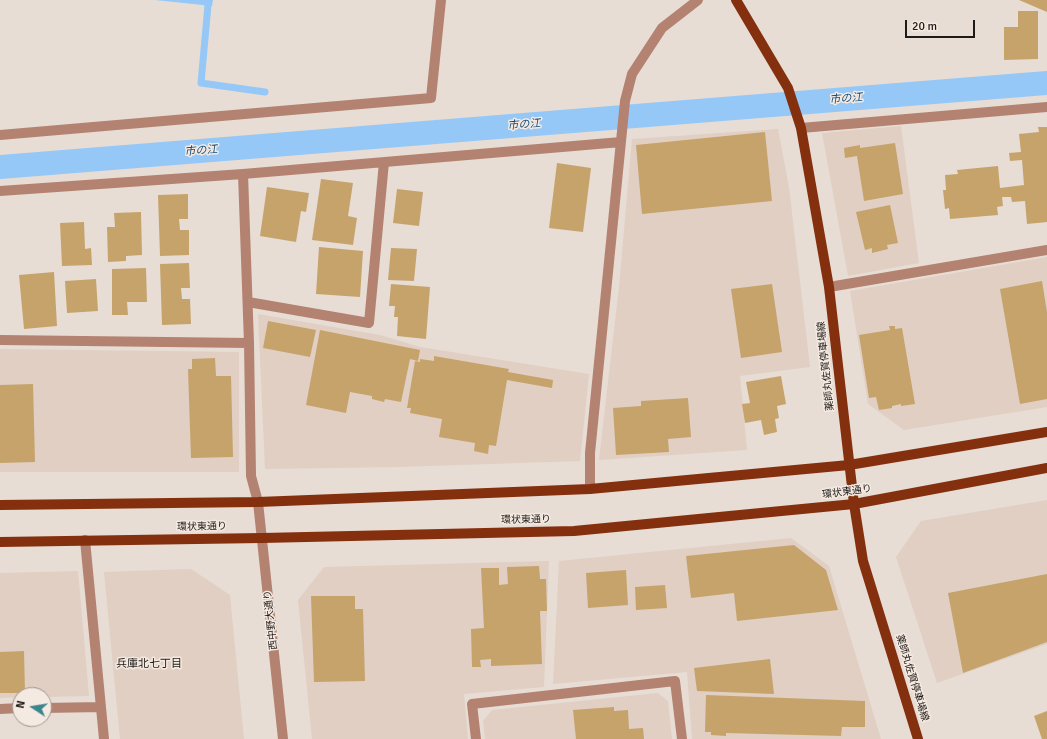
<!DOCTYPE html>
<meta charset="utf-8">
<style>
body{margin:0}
#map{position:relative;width:1047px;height:739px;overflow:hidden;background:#e7ddd5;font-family:Signika,sans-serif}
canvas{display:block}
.north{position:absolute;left:12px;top:687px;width:40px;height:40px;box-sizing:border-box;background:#f5eae2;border:1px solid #9f9791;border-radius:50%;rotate:282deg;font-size:11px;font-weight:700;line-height:16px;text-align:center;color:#1e1a17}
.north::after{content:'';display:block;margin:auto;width:14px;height:18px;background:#3d858c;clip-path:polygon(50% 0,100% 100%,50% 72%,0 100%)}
.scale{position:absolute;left:905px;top:20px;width:70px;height:18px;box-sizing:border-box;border:2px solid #1e1a17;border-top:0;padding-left:5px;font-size:12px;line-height:14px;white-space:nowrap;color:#1e1a17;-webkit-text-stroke:3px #f5eae2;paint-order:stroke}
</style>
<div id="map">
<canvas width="1047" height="739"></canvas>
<div class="north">N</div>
<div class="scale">20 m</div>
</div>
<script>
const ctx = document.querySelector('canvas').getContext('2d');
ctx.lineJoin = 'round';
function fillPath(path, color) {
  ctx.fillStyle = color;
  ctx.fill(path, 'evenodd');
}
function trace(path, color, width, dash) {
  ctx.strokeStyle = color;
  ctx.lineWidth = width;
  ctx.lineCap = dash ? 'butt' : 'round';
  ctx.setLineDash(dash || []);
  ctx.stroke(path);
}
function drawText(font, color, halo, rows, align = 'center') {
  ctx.font = font + ' Signika,"Noto Sans JP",sans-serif';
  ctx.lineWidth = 3;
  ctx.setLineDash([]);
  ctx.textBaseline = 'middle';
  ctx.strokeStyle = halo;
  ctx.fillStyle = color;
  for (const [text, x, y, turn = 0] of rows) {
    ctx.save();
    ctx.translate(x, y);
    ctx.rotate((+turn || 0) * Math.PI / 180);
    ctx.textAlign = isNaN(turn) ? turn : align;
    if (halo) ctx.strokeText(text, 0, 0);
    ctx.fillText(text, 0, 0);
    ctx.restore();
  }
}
fillPath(new Path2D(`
 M 901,126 L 919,263 L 848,276 L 822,133 Z
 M 778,129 L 789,187 L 810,367 L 740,376 L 747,450 L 599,460 L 619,287 L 632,139 Z
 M 1047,257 L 1047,407 L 904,430 L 868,404 L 850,291 Z
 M 258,314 L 380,335 L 420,347 L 589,374 L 580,461 L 398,467 L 265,469 Z
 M 0,349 L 239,352 L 239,472 L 0,472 Z
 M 1047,500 L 1047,644 L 937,683 L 896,557 L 921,521 Z
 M 791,538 L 829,566 L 881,739 L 692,739 L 687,672 L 553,684 L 559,561 Z
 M 549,561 L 544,687 L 464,694 L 468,739 L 312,739 L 298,600 L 324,567 Z
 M 191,569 L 230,595 L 244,739 L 120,739 L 104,572 Z
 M 78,571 L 89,696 L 44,697 L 44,695 L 20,695 L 20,697 L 0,698 L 0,573 Z
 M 658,693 L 668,701 L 672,739 L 485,739 L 483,721 L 492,710 Z`), '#e0cfc2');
fillPath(new Path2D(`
 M 155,0 L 213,0 L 212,6 Z`), '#96c8f7');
trace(new Path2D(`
 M 205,0 L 208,5 L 201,83 L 265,92`), '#96c8f7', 7);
trace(new Path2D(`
 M 0,167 L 1047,83`), '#96c8f7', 24);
fillPath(new Path2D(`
 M 1019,0 L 1047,0 L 1047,12 Z
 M 1018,11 L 1038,11 L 1038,59 L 1004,60 L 1004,27 L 1018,27 Z
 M 1038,127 L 1047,127 L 1047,222 L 1027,224 L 1025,201 L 1012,202 L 1011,197 L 1002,197 L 1003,206 L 997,207 L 998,215 L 950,219 L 949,208 L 945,209 L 943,190 L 946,190 L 945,175 L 958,174 L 957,170 L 998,166 L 1000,188 L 1024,185 L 1022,160 L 1010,161 L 1009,153 L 1021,152 L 1019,134 L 1039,132 Z
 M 765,132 L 772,201 L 642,214 L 636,145 Z
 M 895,143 L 903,194 L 864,201 L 857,156 L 845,158 L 844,148 L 860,145 L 860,148 Z
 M 557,163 L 591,168 L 583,232 L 549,228 Z
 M 321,179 L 353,183 L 348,216 L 357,218 L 353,245 L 312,240 Z
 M 267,187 L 309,193 L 306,212 L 301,211 L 296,242 L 260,236 Z
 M 397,189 L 423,192 L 419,226 L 393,223 Z
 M 188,194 L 188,219 L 179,219 L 180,230 L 189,230 L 189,255 L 160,256 L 158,195 Z
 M 890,205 L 898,243 L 887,245 L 888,249 L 872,253 L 872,248 L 865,250 L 856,212 Z
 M 141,212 L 142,255 L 126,256 L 126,261 L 108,262 L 107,227 L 115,227 L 114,213 Z
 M 84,222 L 85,249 L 91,248 L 92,265 L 62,266 L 60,223 Z
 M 319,247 L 363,251 L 360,297 L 316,294 Z
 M 391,248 L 417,249 L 414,281 L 388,280 Z
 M 189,263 L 190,288 L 181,288 L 182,299 L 190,299 L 191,324 L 162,325 L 160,264 Z
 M 146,268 L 147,302 L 127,302 L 128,315 L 112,315 L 112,269 Z
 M 54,272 L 57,326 L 24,329 L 19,275 Z
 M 96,279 L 98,311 L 67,313 L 65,281 Z
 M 1042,281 L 1047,312 L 1047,399 L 1020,404 L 1000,289 Z
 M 391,284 L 430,287 L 426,339 L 397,336 L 398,317 L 394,317 L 395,306 L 389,306 Z
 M 772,284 L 782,352 L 741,358 L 731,289 Z
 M 268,321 L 316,330 L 310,357 L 263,348 Z
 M 889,326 L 895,326 L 895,329 L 902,328 L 915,404 L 901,406 L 901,404 L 892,406 L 892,408 L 879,410 L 876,397 L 869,398 L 859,335 L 890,330 Z
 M 320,330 L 420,350 L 418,361 L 410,359 L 401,402 L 385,399 L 384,402 L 372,399 L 372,396 L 350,392 L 346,413 L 306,405 Z
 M 434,356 L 509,369 L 508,372 L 553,380 L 552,388 L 507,380 L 496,446 L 489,445 L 488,454 L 474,451 L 475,443 L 439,437 L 442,419 L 410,413 L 411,408 L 407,408 L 415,361 L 420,362 L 420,359 L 434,361 Z
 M 215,358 L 216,376 L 231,376 L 233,457 L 191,458 L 188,369 L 192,369 L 192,359 Z
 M 781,376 L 786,404 L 777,406 L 779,418 L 775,419 L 777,432 L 764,435 L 761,420 L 745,423 L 742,404 L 750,403 L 746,382 Z
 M 33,384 L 35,462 L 0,463 L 0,385 Z
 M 688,398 L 691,437 L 668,439 L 669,452 L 616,455 L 613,408 L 641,406 L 641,401 Z
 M 794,545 L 826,570 L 838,610 L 737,621 L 734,593 L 691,598 L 686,556 Z
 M 539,566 L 540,579 L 546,579 L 547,611 L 540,611 L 542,664 L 491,666 L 491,659 L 480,660 L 481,667 L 472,667 L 471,629 L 484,628 L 481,568 L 499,568 L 499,585 L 508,584 L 507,567 Z
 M 626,570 L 628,605 L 588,608 L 586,573 Z
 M 1047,574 L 1047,642 L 963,673 L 948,593 Z
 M 665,585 L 667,608 L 636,610 L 635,587 Z
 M 311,596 L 355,596 L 355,609 L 363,609 L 365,681 L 314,682 Z
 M 24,651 L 25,693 L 0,693 L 0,652 Z
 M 770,659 L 774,694 L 697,691 L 694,668 Z
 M 706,695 L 865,701 L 865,727 L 842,727 L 841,736 L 726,733 L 726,736 L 711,735 L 711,732 L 705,732 Z
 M 614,707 L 614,711 L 628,710 L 629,729 L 643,728 L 644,739 L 576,739 L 573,710 Z
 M 1047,711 L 1047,739 L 1042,739 L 1034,716 Z`), '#c6a36b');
trace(new Path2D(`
 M 801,128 L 1047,107
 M 0,135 L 431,98 L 441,0
 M 243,174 L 249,343
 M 0,191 L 243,174 L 621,142
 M 829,287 L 1047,250
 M 248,302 L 369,323 L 384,162
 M 0,340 L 249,343 L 251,476 L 258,502 L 283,739
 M 590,489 L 590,453 L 625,101 L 632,74 L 662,28 L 698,0
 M 85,540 L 104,739
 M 44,708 L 101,707
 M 0,709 L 20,708
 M 476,739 L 472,704 L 675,681 L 682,739`), '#b38271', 10);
trace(new Path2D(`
 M 736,0 L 788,88 L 801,128 L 829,287 L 854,504 L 863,561 L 918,739
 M 0,505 L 258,502 L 590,489 L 849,465 L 1047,432
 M 0,542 L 262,538 L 574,531 L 854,504 L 1047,468`), '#84300e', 10);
drawText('10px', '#1e1a17', '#f5eae2', [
 ["薬師丸佐賀停車場線",826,366,-96],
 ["環状東通り",847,492,-8],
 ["環状東通り",526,520,-1],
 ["環状東通り",202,527,-1],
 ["西中野大通り",271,620,-96],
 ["薬師丸佐賀停車場線",912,678,73]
]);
drawText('italic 11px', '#144b76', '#f5eae2', [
 ["市の江",846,99,-5],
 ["市の江",524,125,-5],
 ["市の江",201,151,-5]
]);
drawText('11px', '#1e1a17', '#f5eae2', [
 ["兵庫北七丁目",149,664]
]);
</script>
